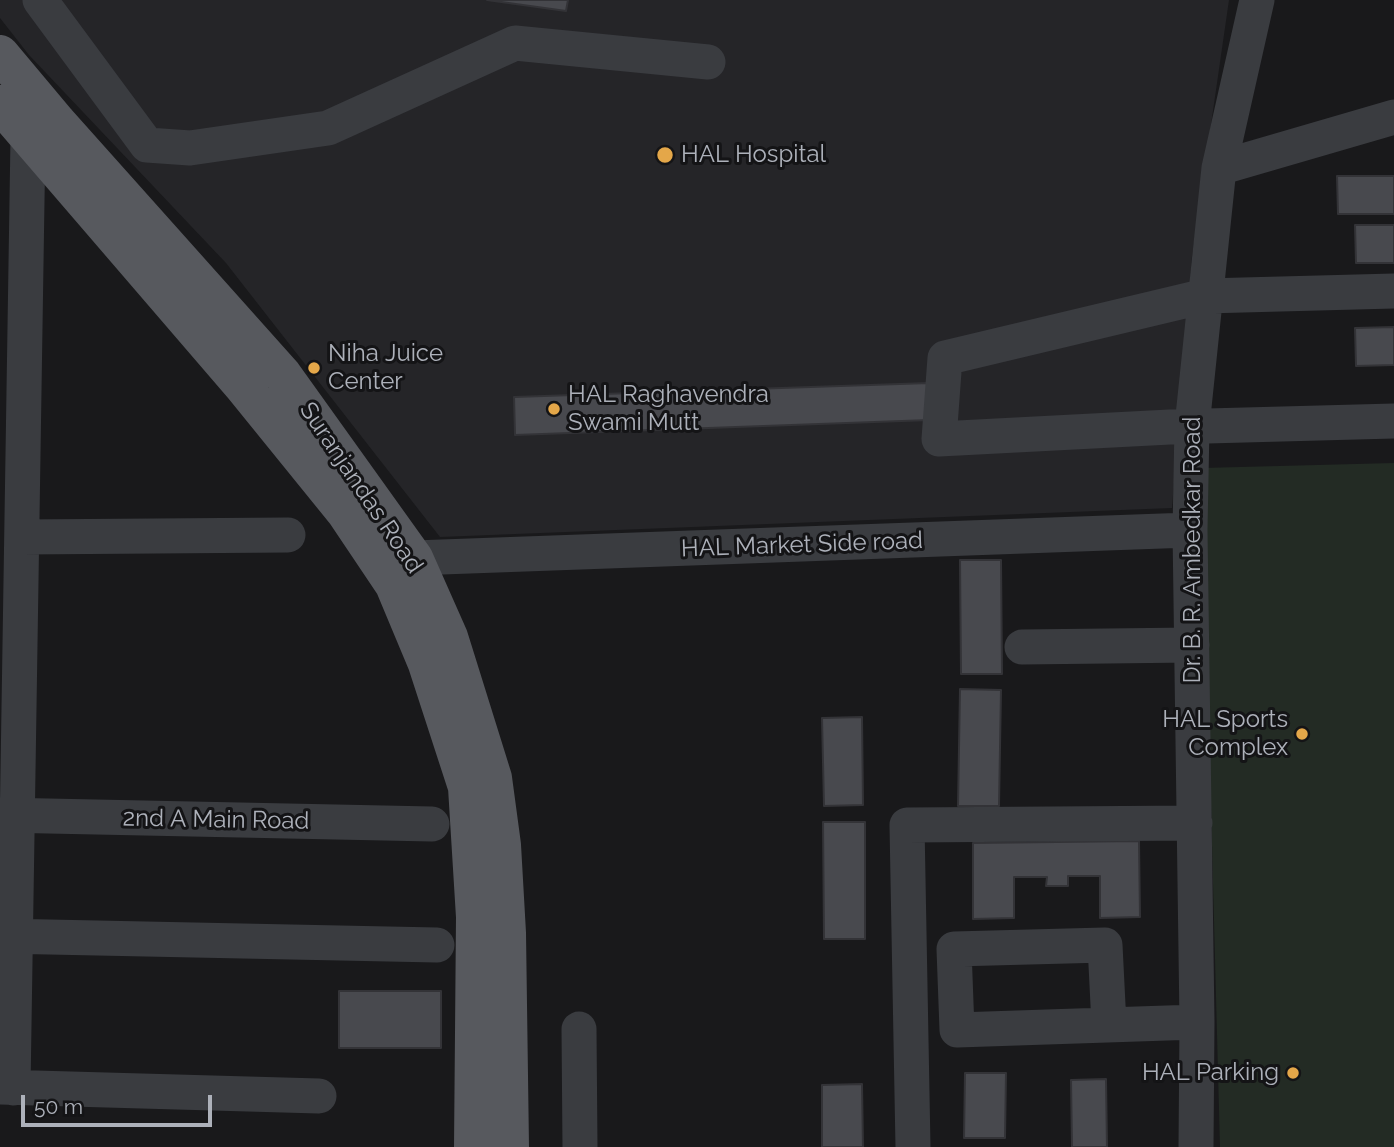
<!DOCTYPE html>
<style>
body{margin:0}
#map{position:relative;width:1394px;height:1147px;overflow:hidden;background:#19191b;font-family:Raleway,sans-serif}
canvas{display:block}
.scale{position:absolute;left:21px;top:1095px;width:191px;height:32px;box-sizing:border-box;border:4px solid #adb1ba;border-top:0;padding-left:9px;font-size:21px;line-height:24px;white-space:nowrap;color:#adb1ba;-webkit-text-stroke:5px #141416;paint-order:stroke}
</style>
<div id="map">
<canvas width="1394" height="1147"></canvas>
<div class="scale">50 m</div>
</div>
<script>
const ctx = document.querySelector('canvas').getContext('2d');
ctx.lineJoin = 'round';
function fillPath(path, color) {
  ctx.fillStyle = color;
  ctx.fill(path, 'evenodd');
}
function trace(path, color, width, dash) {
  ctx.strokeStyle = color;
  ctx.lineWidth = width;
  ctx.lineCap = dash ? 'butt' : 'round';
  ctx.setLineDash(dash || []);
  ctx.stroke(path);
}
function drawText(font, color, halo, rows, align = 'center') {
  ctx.font = font + ' Raleway,sans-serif';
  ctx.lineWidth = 6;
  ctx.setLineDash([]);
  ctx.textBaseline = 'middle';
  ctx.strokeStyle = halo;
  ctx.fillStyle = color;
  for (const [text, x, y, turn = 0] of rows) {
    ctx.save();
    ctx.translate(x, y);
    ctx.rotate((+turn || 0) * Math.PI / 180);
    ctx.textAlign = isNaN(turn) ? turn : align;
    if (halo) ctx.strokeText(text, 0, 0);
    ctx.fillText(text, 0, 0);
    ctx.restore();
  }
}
fillPath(new Path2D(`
 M 0,0 L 1229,0 L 1192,256 L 1172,508 L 440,537 L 226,263 L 29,55 L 0,18 Z`), '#252528');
fillPath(new Path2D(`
 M 1394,463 L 1394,1147 L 1220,1147 L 1202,468 Z`), '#232b24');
const building = new Path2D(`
 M 487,0 L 568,0 L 566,11 Z
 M 1337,176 L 1394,176 L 1394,214 L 1338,214 Z
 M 1355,225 L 1394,225 L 1394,263 L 1356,263 Z
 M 1394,327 L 1394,365 L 1356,366 L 1355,328 Z
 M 929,383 L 930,420 L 515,435 L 514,397 Z
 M 960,560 L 1001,560 L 1002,674 L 961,674 Z
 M 960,689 L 1001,690 L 999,806 L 958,806 Z
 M 862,717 L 863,805 L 824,806 L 822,718 Z
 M 823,822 L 865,822 L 865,939 L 824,939 Z
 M 1139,841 L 1140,917 L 1100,918 L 1100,876 L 1068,876 L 1068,886 L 1046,886 L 1047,877 L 1014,877 L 1014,918 L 973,919 L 973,843 Z
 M 339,991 L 441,991 L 441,1048 L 339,1048 Z
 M 965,1073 L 1006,1073 L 1005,1138 L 964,1138 Z
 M 1106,1079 L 1107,1147 L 1072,1147 L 1071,1080 Z
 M 862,1084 L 863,1147 L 822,1147 L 822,1085 Z`);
fillPath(building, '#48494e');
trace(building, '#333337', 2);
trace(new Path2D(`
 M 40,0 L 147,145 L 190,148 L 328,128 L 515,43 L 708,62
 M 1219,168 L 1394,117
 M 1394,291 L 1205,296 L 945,358 L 939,439 L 1170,427 L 1394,421
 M 22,537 L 288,535
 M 390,563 L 414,558 L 1190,530
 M 1022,647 L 1192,645
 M 0,815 L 432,824
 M 0,936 L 437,945
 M 1109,1025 L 1105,945 L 954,949 L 957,1030 L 1197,1022
 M 579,1029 L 580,1147
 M 0,1087 L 319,1096
 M 13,1088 L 28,137 L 44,128
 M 913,1147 L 907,825 L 1195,823
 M 1196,1147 L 1197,1022 L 1190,530 L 1192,426 L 1219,168 L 1257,0`), '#3a3c40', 35);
trace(new Path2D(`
 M 0,54 L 57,122 L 283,375 L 414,558 L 449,637 L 493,778 L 502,845 L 507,933 L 510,1147
 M 0,104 L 242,385 L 345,512 L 394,585 L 427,664 L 467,787 L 475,917 L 473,1147`), '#57595e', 38);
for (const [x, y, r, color] of [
 [665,155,9,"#e4a749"],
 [314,368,7,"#e4a749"],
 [554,409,7,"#e4a749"],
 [1302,734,7,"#e4a749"],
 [1293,1073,7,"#e4a749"]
]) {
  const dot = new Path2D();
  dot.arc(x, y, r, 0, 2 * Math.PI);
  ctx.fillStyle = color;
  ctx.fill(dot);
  trace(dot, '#141416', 2.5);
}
drawText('24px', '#adb1ba', '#141416', [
 ["HAL Hospital",681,155],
 ["Niha Juice",328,354],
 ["Center",328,382],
 ["HAL Raghavendra",568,395],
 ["Swami Mutt",568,423],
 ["HAL Sports",1288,720,"right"],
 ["Complex",1288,748,"right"],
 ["HAL Parking",1279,1073,"right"]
], 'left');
drawText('24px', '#adb1ba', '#141416', [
 ["Suranjandas Road",361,488,56],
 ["HAL Market Side road",802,545,-2],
 ["Dr. B. R. Ambedkar Road",1193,550,-90],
 ["2nd A Main Road",216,820,1]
]);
</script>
